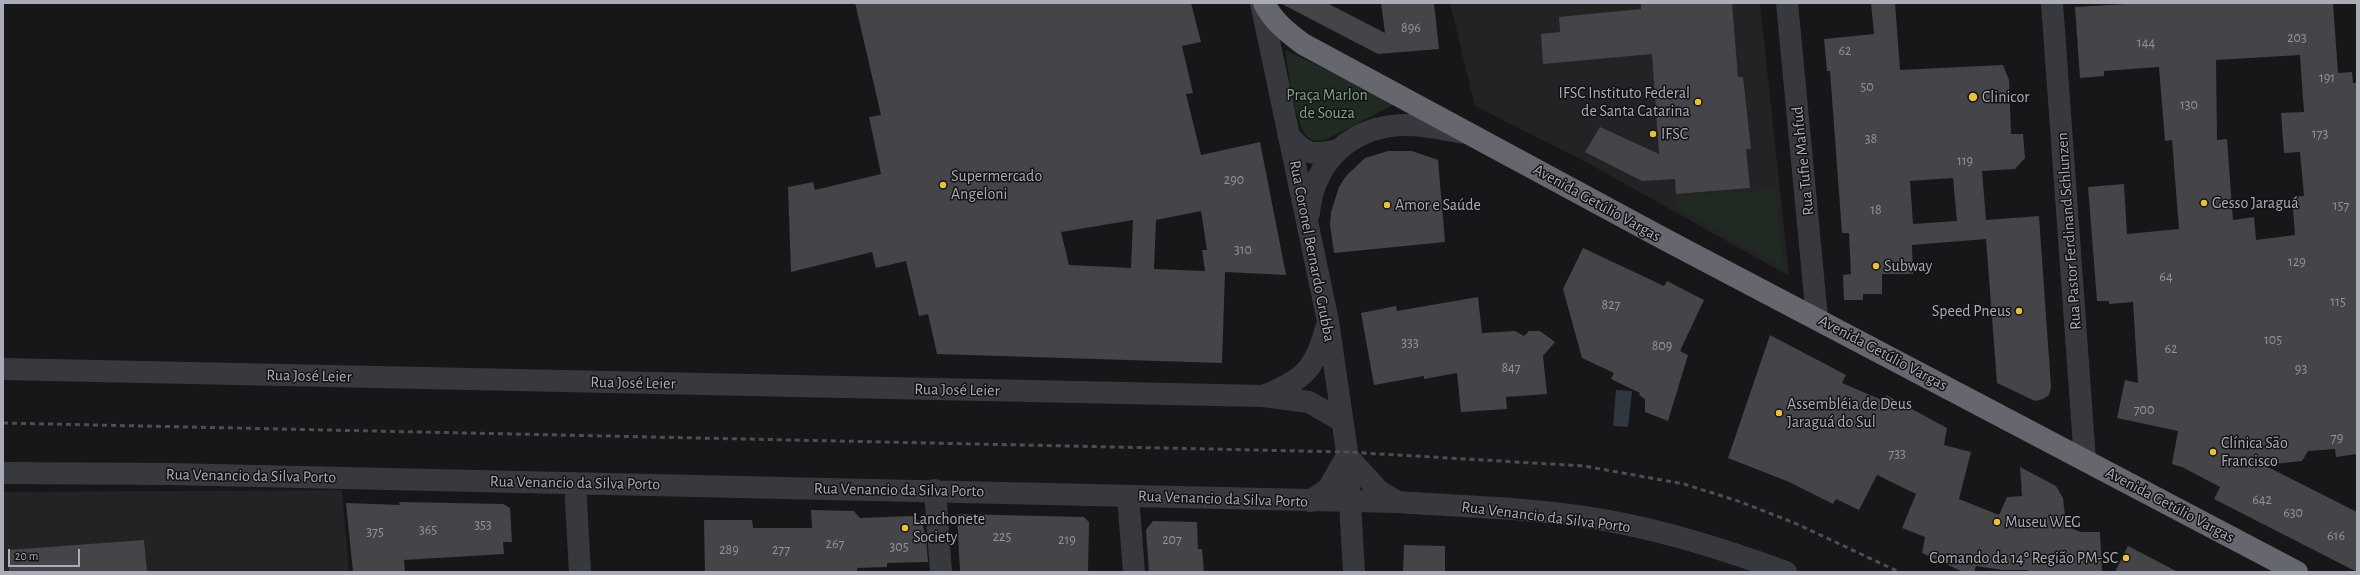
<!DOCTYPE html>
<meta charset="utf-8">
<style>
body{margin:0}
#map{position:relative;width:2360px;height:575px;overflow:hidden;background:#171719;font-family:"Alegreya Sans",sans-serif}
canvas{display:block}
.frame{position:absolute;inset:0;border:4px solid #aaadb8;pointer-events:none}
.scale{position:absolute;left:8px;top:549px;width:72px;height:18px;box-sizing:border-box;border:2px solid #aaadb8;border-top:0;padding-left:5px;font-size:12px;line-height:14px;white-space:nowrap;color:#aaadb8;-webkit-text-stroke:3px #121214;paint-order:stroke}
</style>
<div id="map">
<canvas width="2360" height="575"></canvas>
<div class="frame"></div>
<div class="scale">20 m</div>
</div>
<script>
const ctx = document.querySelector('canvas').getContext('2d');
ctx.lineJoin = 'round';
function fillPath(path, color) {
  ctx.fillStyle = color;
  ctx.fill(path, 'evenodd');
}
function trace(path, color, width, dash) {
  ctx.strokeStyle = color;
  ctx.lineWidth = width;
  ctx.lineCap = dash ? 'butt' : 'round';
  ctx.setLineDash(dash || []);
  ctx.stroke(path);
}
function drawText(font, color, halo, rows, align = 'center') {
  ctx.font = font + ' "Alegreya Sans",sans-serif';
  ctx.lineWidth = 3;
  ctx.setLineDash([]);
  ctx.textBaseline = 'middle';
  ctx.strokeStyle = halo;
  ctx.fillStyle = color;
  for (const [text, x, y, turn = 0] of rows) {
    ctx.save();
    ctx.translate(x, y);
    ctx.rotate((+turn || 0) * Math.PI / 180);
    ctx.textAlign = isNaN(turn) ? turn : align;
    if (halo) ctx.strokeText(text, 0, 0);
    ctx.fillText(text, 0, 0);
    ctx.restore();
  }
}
fillPath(new Path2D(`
 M 1450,3 L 1760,3 L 1789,276 L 1588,163 L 1475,106 Z
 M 342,490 L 349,572 L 3,572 L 3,492 Z`), '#232326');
fillPath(new Path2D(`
 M 1285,50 L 1397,103 L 1327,139 C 1320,141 1315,142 1309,138 C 1295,129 1288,67 1285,50 Z
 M 1775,190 L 1784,269 L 1675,206 L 1675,196 Z`), '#212923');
fillPath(new Path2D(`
 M 1616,390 L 1632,391 L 1628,427 L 1613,426 Z`), '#30373e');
fillPath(new Path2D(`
 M 855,3 L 1191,3 L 1201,42 L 1182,46 L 1193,93 L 1186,94 L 1201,155 L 1260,142 L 1286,275 L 1225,272 L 1222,363 L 937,354 L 928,314 L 919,316 L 906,261 L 876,268 L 872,252 L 791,272 L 788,187 L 813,182 L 815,190 L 881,174 L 869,117 L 881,115 ZM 1201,211 L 1207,250 L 1202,250 L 1205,271 L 1154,269 L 1156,220 ZM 1133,220 L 1131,268 L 1069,265 L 1061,232 Z
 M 1280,3 L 1327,3 L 1385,33 L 1381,3 L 1434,3 L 1439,49 L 1378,54 Z
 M 1641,3 L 1732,3 L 1738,77 L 1743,77 L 1751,149 L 1746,149 L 1750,188 L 1676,194 L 1675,179 L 1642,181 L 1585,152 L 1600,127 L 1659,154 L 1652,54 L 1543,64 L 1541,34 L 1560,32 L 1559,17 L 1641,9 Z
 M 1871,3 L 1895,3 L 1900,70 L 2003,65 L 2009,80 L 2011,134 L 2023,134 L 2025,158 L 2015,169 L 1982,171 L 1986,220 L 2039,216 L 2051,387 L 2049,395 L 2043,399 L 2035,401 L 1997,383 L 1986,239 L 1912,245 L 1913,274 L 1882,274 L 1882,294 L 1863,294 L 1863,300 L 1844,300 L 1843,275 L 1851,274 L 1849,233 L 1842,233 L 1830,71 L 1827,71 L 1824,39 L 1874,34 ZM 1953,178 L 1957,221 L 1913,224 L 1910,181 Z
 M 2142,3 L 2333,3 L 2338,73 L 2352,72 L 2353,83 L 2357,83 L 2357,454 L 2336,457 L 2335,449 L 2308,451 L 2302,461 L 2264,465 L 2357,512 L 2357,572 L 2214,499 L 2220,487 L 2182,467 L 2172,464 L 2178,431 L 2117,418 L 2125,380 L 2138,383 L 2133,302 L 2109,304 L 2109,301 L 2097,301 L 2088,187 L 2124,184 L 2127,234 L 2179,229 L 2172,140 L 2165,141 L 2159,67 L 2104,71 L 2104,76 L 2080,78 L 2075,7 ZM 2300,55 L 2304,112 L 2281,113 L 2284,153 L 2300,152 L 2304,196 L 2292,197 L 2295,235 L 2256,240 L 2254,217 L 2233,220 L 2227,139 L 2217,140 L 2216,60 Z
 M 1388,151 L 1412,151 L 1438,160 L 1445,242 L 1334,253 L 1330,225 L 1331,212 L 1339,187 L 1346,176 L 1365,158 Z
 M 1583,248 L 1664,286 L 1667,281 L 1704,300 L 1680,351 L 1688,355 L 1668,421 L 1645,412 L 1645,399 L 1639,395 L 1640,393 L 1611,379 L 1614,373 L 1582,358 L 1563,289 Z
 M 1478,297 L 1482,333 L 1515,331 L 1524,336 L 1529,331 L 1540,331 L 1555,342 L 1543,356 L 1547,394 L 1506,397 L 1507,409 L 1461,412 L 1457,373 L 1424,379 L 1424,376 L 1374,385 L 1361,313 L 1396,306 L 1397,311 Z
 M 1770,335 L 1846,375 L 1842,383 L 1884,401 L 1886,395 L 1947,428 L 1944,445 L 1971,452 L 1959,499 L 1999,515 L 2007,497 L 2022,496 L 2020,467 L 2056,486 L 2063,498 L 2066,526 L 2081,532 L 2100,532 L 2102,572 L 2028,572 L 2028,570 L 2002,570 L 1976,566 L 1974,572 L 1963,572 L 1922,553 L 1925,537 L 1902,528 L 1916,494 L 1877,475 L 1859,510 L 1836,499 L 1833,504 L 1789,482 L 1728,458 Z
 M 399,502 L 503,504 L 510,508 L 512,542 L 503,542 L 504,554 L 404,560 L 405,572 L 353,572 L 346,503 L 400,505 Z
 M 811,510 L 854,511 L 860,518 L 912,516 L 922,523 L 926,537 L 928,562 L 887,563 L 887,567 L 857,568 L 857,572 L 705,572 L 704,520 L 752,520 L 753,528 L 812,528 Z
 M 957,514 L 1084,517 L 1089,522 L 1088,572 L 960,572 Z
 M 1153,521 L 1197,522 L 1198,549 L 1202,549 L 1204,572 L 1149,572 L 1146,530 Z
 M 144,540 L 147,572 L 9,572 L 8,550 Z
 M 1404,545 L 1445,546 L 1445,572 L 1403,572 Z
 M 2128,546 L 2178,572 L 2115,572 Z`), '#444449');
trace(new Path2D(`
 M 1261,3 L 1328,321 L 1347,452 L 1354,572
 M 1787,3 L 1817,318
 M 2052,3 L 2085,460
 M 1288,134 C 1303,155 1315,156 1338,150
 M 1309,213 C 1314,160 1353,125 1407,125 C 1427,125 1448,131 1468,133
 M 3,369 L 1263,396 L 1309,402 L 1342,421
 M 1263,396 C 1303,380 1315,370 1326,328
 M 1347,456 L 1379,491 L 1398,502
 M 3,473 L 169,474 L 1398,502 C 1468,507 1540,508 1609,521 C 1670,532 1729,551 1786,572
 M 575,483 L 580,572
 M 935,490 L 941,572
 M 1128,496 L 1134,572
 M 1310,501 L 1328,489 L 1347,456`), '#38393e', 22);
trace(new Path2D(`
 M 1264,3 C 1273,21 1287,32 1303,44 L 1666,240 L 2297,572`), '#65666e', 22);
trace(new Path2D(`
 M 3,423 L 1347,452 L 1584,466 L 1684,484 L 1741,502 L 1797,524 L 1899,572`), '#4d4e55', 3, [5, 4]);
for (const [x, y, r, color] of [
 [1973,97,5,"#e9bf3f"],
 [1698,102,4,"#e9bf3f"],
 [1653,134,4,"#e9bf3f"],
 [943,185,4,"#e9bf3f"],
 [2204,203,4,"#e9bf3f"],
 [1387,205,4,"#e9bf3f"],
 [1876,266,4,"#e9bf3f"],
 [2019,311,4,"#e9bf3f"],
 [1779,413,4,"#e9bf3f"],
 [2213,452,4,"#e9bf3f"],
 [1997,522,4,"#e9bf3f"],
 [905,528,4,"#e9bf3f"],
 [2126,558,4,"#e9bf3f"]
]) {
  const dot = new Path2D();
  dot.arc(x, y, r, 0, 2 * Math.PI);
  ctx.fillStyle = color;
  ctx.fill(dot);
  trace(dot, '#121214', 1.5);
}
drawText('14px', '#90939c', null, [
 ["896",1411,28],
 ["203",2297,38],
 ["144",2146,43],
 ["62",1845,51],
 ["191",2327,78],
 ["50",1867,87],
 ["130",2189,105],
 ["173",2320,134],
 ["38",1871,139],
 ["119",1965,161],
 ["290",1234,180],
 ["157",2341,206],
 ["18",1876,210],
 ["310",1243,250],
 ["129",2297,262],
 ["64",2166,277],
 ["115",2338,302],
 ["827",1611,305],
 ["105",2273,340],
 ["333",1410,343],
 ["809",1662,346],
 ["62",2171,349],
 ["847",1511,368],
 ["93",2301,369],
 ["700",2144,410],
 ["79",2337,438],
 ["733",1897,454],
 ["642",2262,500],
 ["630",2293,513],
 ["353",483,525],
 ["365",428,530],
 ["375",375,532],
 ["616",2336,536],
 ["225",1002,537],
 ["219",1067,540],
 ["207",1172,540],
 ["267",835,544],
 ["305",899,547],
 ["289",729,550],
 ["277",781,550]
]);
drawText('16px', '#aaadb8', '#121214', [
 ["IFSC Instituto Federal",1690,93,"right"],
 ["de Santa Catarina",1690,111,"right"],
 ["Clinicor",1982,97],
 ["IFSC",1661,134],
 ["Supermercado",951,176],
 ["Angeloni",951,194],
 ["Gesso Jaraguá",2212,203],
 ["Amor e Saúde",1395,205],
 ["Subway",1884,266],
 ["Speed Pneus",2011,311,"right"],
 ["Assembléia de Deus",1787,404],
 ["Jaraguá do Sul",1787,422],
 ["Clínica São",2221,443],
 ["Francisco",2221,461],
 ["Lanchonete",913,519],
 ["Society",913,537],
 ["Museu WEG",2005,522],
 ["Comando da 14º Região PM-SC",2118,558,"right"]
], 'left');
drawText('16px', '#82a287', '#121214', [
 ["Praça Marlon",1327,95],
 ["de Souza",1327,113]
]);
drawText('16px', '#aaadb8', '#121214', [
 ["Rua Tufie Mahfud",1803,161,-96],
 ["Avenida Getúlio Vargas",1597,203,29],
 ["Rua Pastor Ferdinand Schlunzen",2069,231,-94],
 ["Rua Coronel Bernardo Grubba",1312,251,79],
 ["Avenida Getúlio Vargas",1883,353,28],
 ["Rua José Leier",309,376,1],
 ["Rua José Leier",633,383,1],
 ["Rua José Leier",957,390,1],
 ["Rua Venancio da Silva Porto",251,476,1],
 ["Rua Venancio da Silva Porto",575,483,1],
 ["Rua Venancio da Silva Porto",899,490,1],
 ["Rua Venancio da Silva Porto",1223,499,2],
 ["Avenida Getúlio Vargas",2170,505,28],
 ["Rua Venancio da Silva Porto",1546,517,7]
]);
</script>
